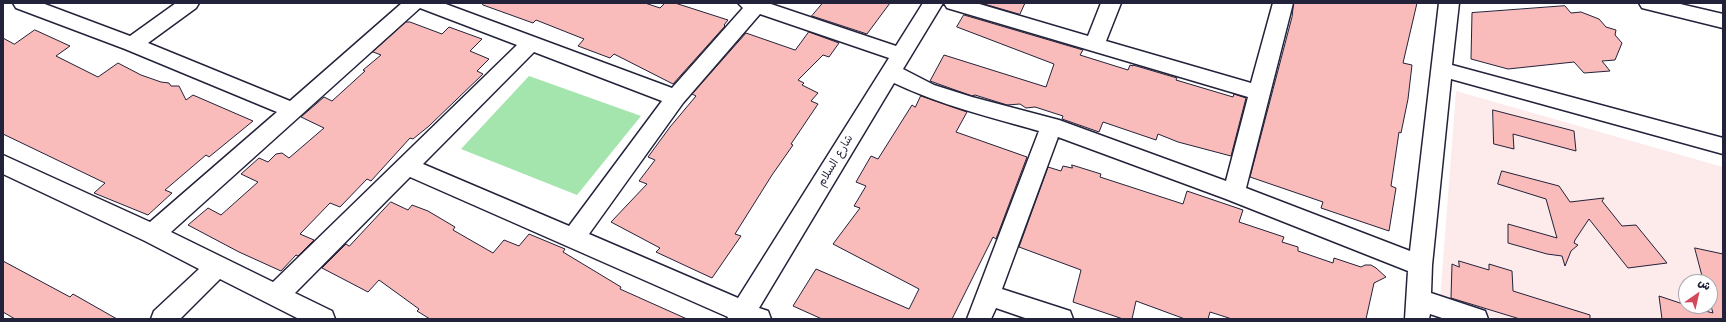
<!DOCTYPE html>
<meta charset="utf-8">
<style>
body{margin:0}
#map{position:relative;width:1726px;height:322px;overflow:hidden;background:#fff;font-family:"Architects Daughter","Playpen Sans Arabic",sans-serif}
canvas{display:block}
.frame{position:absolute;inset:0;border:4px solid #22223b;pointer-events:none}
.north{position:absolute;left:1678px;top:274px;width:40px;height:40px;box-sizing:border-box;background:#fff;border:1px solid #a7a7b1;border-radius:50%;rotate:34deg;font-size:11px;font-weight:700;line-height:16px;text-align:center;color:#22223b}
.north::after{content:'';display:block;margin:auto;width:14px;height:18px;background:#d1495b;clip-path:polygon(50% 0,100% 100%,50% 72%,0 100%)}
</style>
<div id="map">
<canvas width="1726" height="322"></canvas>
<div class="frame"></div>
<div class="north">ش</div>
</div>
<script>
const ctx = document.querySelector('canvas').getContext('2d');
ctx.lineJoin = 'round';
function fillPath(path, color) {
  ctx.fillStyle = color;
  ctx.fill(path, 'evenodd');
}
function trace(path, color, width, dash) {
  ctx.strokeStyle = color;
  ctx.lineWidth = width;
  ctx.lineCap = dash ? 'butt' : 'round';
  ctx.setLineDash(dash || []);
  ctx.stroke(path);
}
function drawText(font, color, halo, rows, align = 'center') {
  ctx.font = font + ' "Architects Daughter","Playpen Sans Arabic",sans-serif';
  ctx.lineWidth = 4;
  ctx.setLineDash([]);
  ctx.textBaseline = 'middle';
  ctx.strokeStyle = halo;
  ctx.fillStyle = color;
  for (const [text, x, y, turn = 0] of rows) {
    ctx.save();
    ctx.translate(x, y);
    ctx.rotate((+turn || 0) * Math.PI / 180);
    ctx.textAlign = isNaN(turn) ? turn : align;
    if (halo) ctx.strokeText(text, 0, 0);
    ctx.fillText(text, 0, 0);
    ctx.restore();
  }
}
fillPath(new Path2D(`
 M 1456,91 L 1723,167 L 1723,319 L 1497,319 L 1440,300 ZM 1686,282 L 1710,282 L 1710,306 L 1686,306 Z`), '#fdebeb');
fillPath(new Path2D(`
 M 529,76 L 641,116 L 577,195 L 461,149 Z`), '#a4e4ad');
const building = new Path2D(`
 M 483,3 L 645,3 L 660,8 L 665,3 L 675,3 L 728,20 L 724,25 L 725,26 L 673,84 L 614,54 L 610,58 L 578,46 L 584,39 L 536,20 L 533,23 L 483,5 Z
 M 823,3 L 890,3 L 867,34 L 812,16 Z
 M 981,3 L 1025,3 L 1020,14 Z
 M 1294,3 L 1417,3 L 1403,63 L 1412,65 L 1408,99 L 1401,133 L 1399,132 L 1391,186 L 1396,188 L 1389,231 L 1321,208 L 1323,202 L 1250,177 L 1292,17 Z
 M 1565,6 L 1571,13 L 1581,12 L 1599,19 L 1606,27 L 1616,30 L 1615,35 L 1622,43 L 1615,60 L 1602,61 L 1610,71 L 1584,73 L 1574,62 L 1508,69 L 1471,59 L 1472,13 Z
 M 964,15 L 1083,50 L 1080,55 L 1128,70 L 1130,65 L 1133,66 L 1133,65 L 1177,78 L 1176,80 L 1233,97 L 1234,94 L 1246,98 L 1231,156 L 1178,142 L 1158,134 L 1156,140 L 1103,122 L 1099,132 L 1062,119 L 1063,116 L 1035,107 L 1026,108 L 1020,104 L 1007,105 L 975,95 L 972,96 L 930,81 L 944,55 L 1046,87 L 1054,64 L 957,27 Z
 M 406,22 L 410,22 L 442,34 L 449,27 L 482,39 L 470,51 L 489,59 L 477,71 L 483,74 L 429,126 L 413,139 L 410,138 L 371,181 L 367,179 L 340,207 L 330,203 L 300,234 L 314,240 L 298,256 L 296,255 L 281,271 L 239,252 L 188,225 L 208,208 L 221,215 L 258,182 L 241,174 L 259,158 L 268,162 L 276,154 L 282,153 L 289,158 L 324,128 L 301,117 L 324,97 L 332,101 L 365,71 L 363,70 L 381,55 L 373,52 Z
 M 35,30 L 70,46 L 56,56 L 98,77 L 118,63 L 141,75 L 161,82 L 169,83 L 171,86 L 179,86 L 186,100 L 193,95 L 253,121 L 209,157 L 206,155 L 165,190 L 172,193 L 148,215 L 94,193 L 105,183 L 3,134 L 3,38 L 14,44 Z
 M 809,32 L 839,43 L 829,57 L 823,55 L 798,80 L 804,83 L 802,85 L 818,93 L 811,101 L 818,104 L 791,144 L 793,145 L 772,175 L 735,234 L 741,236 L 712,278 L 656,252 L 660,248 L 611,222 L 647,184 L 639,181 L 655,160 L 648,157 L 670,127 L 696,96 L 692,94 L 746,33 L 795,50 Z
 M 921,96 L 967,112 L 956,132 L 1027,157 L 996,239 L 993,237 L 952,319 L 822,319 L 793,306 L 816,269 L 909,309 L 919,289 L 833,244 L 860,208 L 854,206 L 866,186 L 856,182 L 871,156 L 878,159 L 912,105 L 915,107 Z
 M 1493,110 L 1574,131 L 1576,151 L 1513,134 L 1514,149 L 1494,144 Z
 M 1072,165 L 1101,174 L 1100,177 L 1183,204 L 1187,191 L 1243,210 L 1239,222 L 1284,237 L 1282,242 L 1298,247 L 1298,251 L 1333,263 L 1334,258 L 1361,267 L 1365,265 L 1371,265 L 1376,268 L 1386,277 L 1374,283 L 1366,319 L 1232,319 L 1210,312 L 1208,319 L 1185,319 L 1136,301 L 1132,319 L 1123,319 L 1073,302 L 1081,270 L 1019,247 L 1048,167 L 1061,171 L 1063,166 L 1072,168 Z
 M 1502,171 L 1559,186 L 1570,202 L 1604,198 L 1602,201 L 1622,226 L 1636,225 L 1667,263 L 1628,268 L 1589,219 L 1575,240 L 1574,243 L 1578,245 L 1571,251 L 1565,266 L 1562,256 L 1547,254 L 1508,243 L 1508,224 L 1557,238 L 1546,199 L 1498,184 Z
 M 391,202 L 408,210 L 412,205 L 428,211 L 455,227 L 453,230 L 493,253 L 504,240 L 519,246 L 529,234 L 565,249 L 563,252 L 621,287 L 620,289 L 687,319 L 430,319 L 417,311 L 419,309 L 379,280 L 368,292 L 322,268 L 346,244 L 349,246 Z
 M 1695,248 L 1723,254 L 1723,319 L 1662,319 L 1659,296 L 1686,305 L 1686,306 L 1713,313 L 1710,303 L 1710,282 L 1704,282 Z
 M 3,261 L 70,297 L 73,294 L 117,319 L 15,319 L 3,312 Z
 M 1459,261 L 1489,270 L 1489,264 L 1512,271 L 1513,291 L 1590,315 L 1590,319 L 1520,319 L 1451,298 L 1452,264 L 1459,267 Z`);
fillPath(building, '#f9bcbb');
trace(building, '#22223b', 1);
const minor = new Path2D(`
 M 13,3 L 42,3 L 130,36 L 176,3 L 199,3 L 196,8 L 148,43 L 290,101 L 402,3 L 443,3 L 672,88 L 743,8 L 738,3 L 768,3 L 896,46 L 923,3 L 943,3 L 903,69 L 934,85 L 972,97 L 1059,120 L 1226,181 L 1248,97 L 947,8 L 944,3 L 976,3 L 1088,36 L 1101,3 L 1121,3 L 1106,41 L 1251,83 L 1273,3 L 1293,3 L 1246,188 L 1410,251 L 1439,3 L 1459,3 L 1452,65 L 1723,138 L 1723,154 L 1451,79 L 1432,265 L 1431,293 L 1485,311 L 1488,319 L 1445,319 L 1430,314 L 1429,319 L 1405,319 L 1408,271 L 1226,199 L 1058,137 L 1002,289 L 1070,311 L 1073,319 L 1028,319 L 996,308 L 991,319 L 967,319 L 1039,131 C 990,117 940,105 894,83 L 759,308 L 768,311 L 771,319 L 727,319 L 728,317 L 410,177 L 295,293 L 332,311 L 335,319 L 299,319 L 220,279 L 180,319 L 151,319 L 154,311 L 199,269 L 145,241 L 3,174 L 3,155 L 150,222 L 277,112 L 125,49 L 16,8 ZM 420,8 L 517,45 L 273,282 L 171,232 ZM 760,14 L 889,58 L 738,298 L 589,234 L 683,103 ZM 534,52 L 662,101 L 569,226 L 423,164 Z
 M 1639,3 L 1676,3 L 1723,14 L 1723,28 L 1642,8 Z`);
trace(minor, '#22223b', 3);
fillPath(minor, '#fff');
drawText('11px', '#22223b', '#fff', [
 ["شارع السلام",836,161,-59]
]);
</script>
